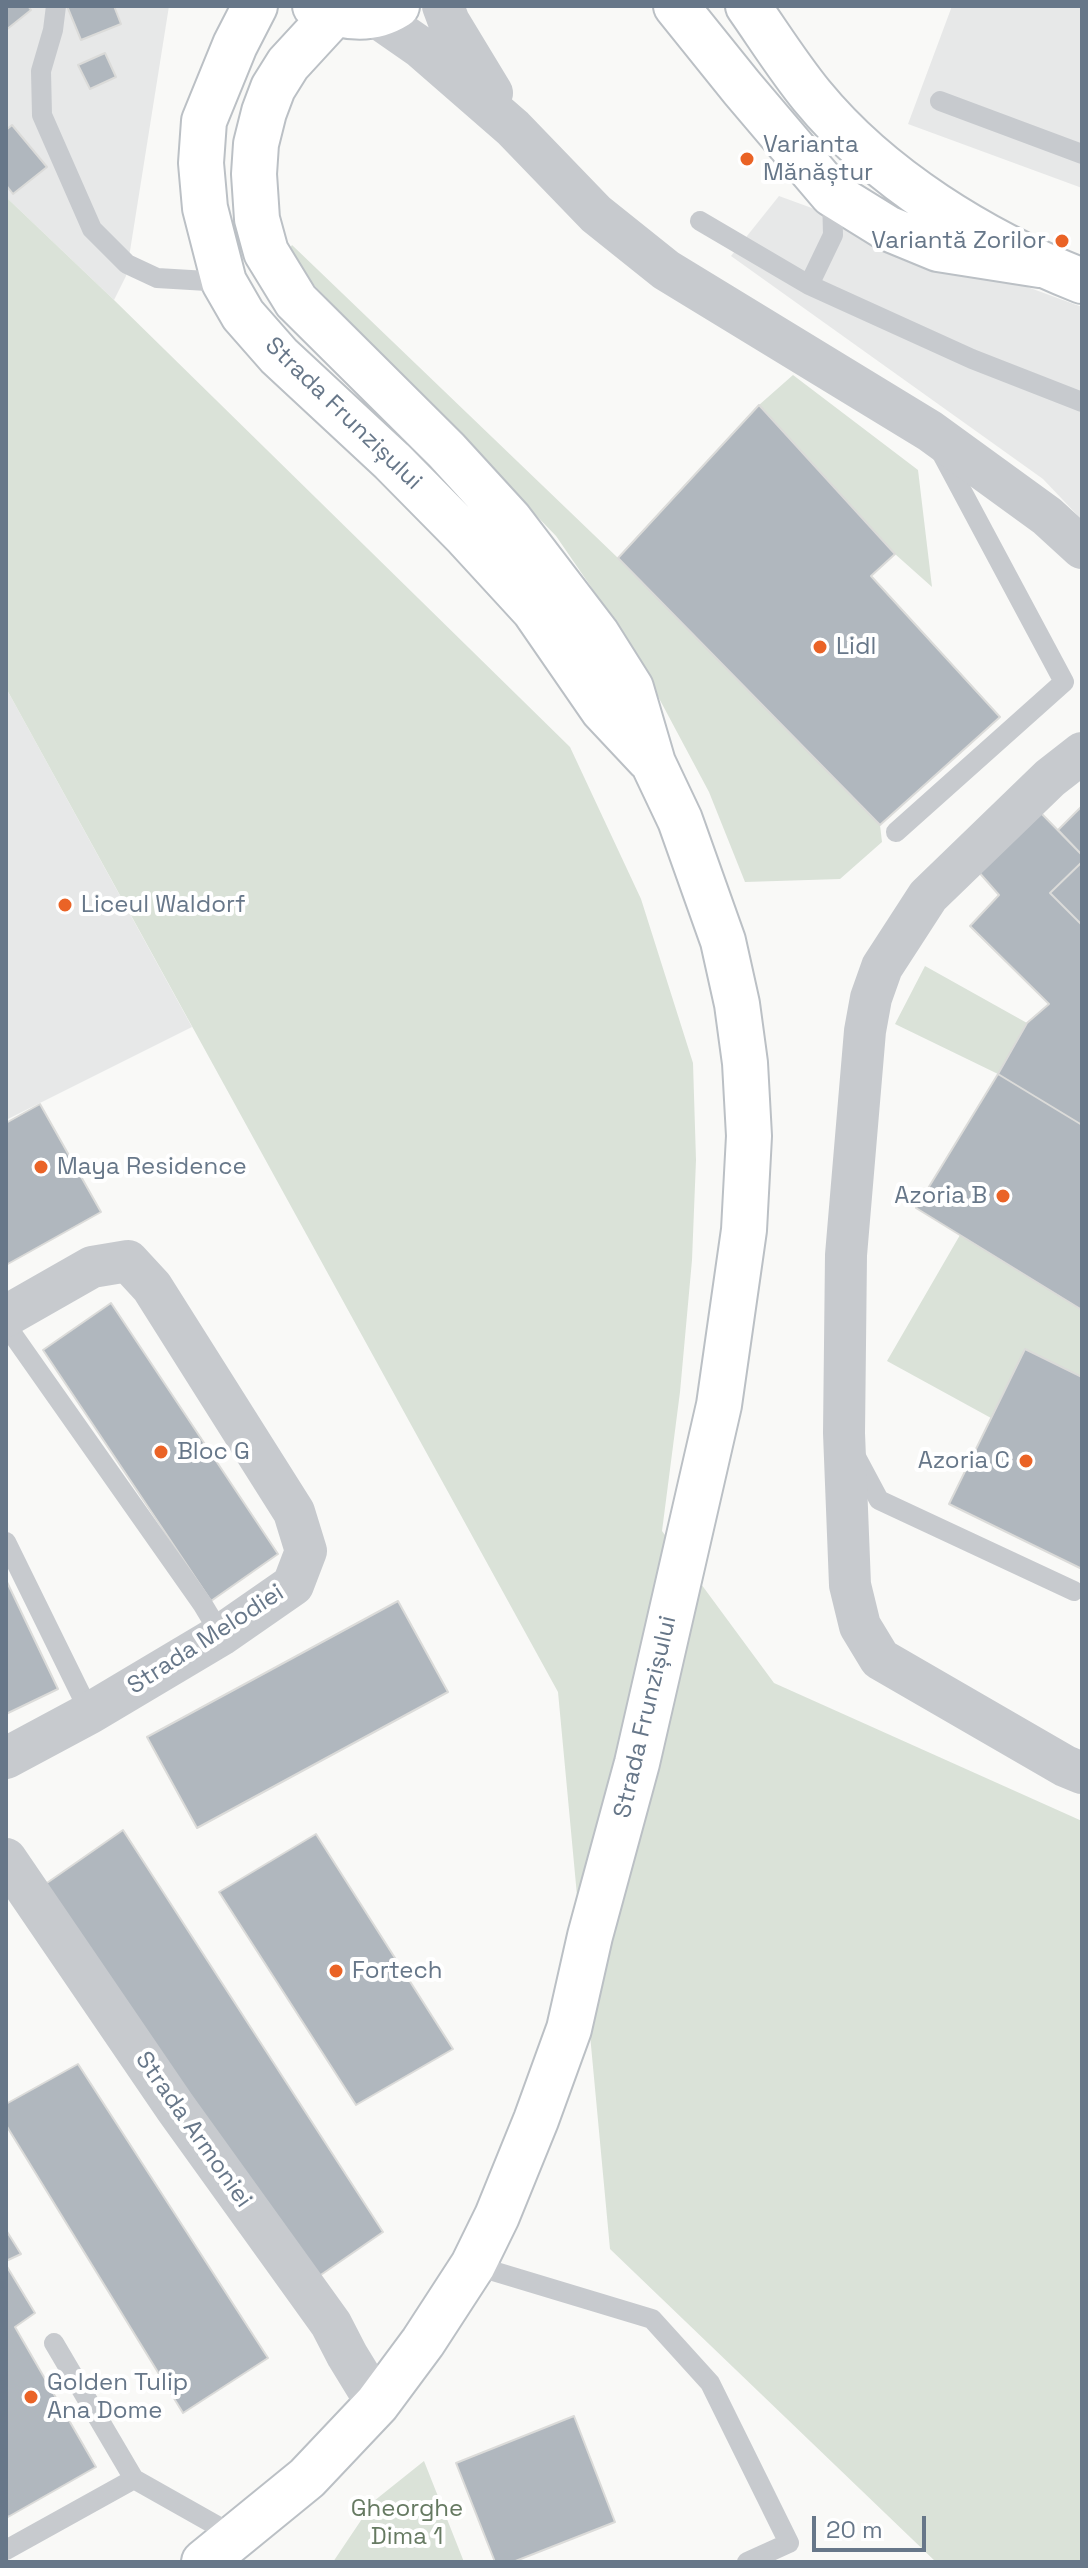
<!DOCTYPE html>
<meta charset="utf-8">
<style>
body{margin:0}
#map{position:relative;width:1088px;height:2568px;overflow:hidden;background:#f9f9f7;font-family:"Space Grotesk",sans-serif}
canvas{display:block}
.frame{position:absolute;inset:0;border:8px solid #677789;pointer-events:none}
.scale{position:absolute;left:812px;top:2516px;width:114px;height:36px;box-sizing:border-box;border:4px solid #677789;border-top:0;padding-left:10px;font-size:24px;line-height:28px;white-space:nowrap;color:#677789;-webkit-text-stroke:6px #fff;paint-order:stroke}
</style>
<div id="map">
<canvas width="1088" height="2568"></canvas>
<div class="frame"></div>
<div class="scale">20 m</div>
</div>
<script>
const ctx = document.querySelector('canvas').getContext('2d');
ctx.lineJoin = 'round';
function fillPath(path, color) {
  ctx.fillStyle = color;
  ctx.fill(path, 'evenodd');
}
function trace(path, color, width, dash) {
  ctx.strokeStyle = color;
  ctx.lineWidth = width;
  ctx.lineCap = dash ? 'butt' : 'round';
  ctx.setLineDash(dash || []);
  ctx.stroke(path);
}
function drawText(font, color, halo, rows, align = 'center') {
  ctx.font = font + ' "Space Grotesk",sans-serif';
  ctx.lineWidth = 8;
  ctx.setLineDash([]);
  ctx.textBaseline = 'middle';
  ctx.strokeStyle = halo;
  ctx.fillStyle = color;
  for (const [text, x, y, turn = 0] of rows) {
    ctx.save();
    ctx.translate(x, y);
    ctx.rotate((+turn || 0) * Math.PI / 180);
    ctx.textAlign = isNaN(turn) ? turn : align;
    if (halo) ctx.strokeText(text, 0, 0);
    ctx.fillText(text, 0, 0);
    ctx.restore();
  }
}
fillPath(new Path2D(`
 M 6,6 L 169,6 L 126,276 L 114,300 L 6,197 Z
 M 952,6 L 1082,6 L 1082,188 L 908,124 Z
 M 779,196 L 1082,307 L 1082,520 L 1043,479 L 731,256 Z
 M 6,688 L 192,1027 L 6,1120 Z`), '#e7e8e8');
fillPath(new Path2D(`
 M 6,197 L 114,300 L 570,747 L 641,899 L 693,1063 L 696,1160 L 692,1260 L 680,1392 L 662,1531 L 774,1683 L 1082,1821 L 1082,2562 L 936,2562 L 610,2249 L 558,1692 L 6,688 Z
 M 292,245 L 618,558 L 880,825 L 882,842 L 840,879 L 745,882 L 709,792 L 629,642 L 556,536 L 285,255 Z
 M 793,375 L 918,470 L 932,587 L 895,554 L 759,405 Z
 M 925,966 L 1027,1023 L 998,1074 L 895,1024 Z
 M 960,1235 L 1082,1310 L 1082,1377 L 1025,1349 L 991,1418 L 887,1361 Z
 M 424,2461 L 464,2562 L 333,2562 L 374,2501 Z`), '#dae2d8');
const building = new Path2D(`
 M 6,6 L 28,6 L 31,10 L 6,30 Z
 M 67,6 L 114,6 L 121,24 L 81,40 Z
 M 105,53 L 116,77 L 90,89 L 78,65 Z
 M 12,125 L 47,167 L 13,194 L 6,185 L 6,130 Z
 M 759,405 L 895,554 L 871,576 L 1000,717 L 880,825 L 618,558 Z
 M 1082,806 L 1082,855 L 1058,830 Z
 M 1039,811 L 1082,855 L 1082,862 L 1050,893 L 1082,925 L 1082,1125 L 998,1074 L 1027,1023 L 1049,1004 L 970,926 L 999,895 L 977,870 Z
 M 1082,862 L 1082,925 L 1050,893 Z
 M 998,1074 L 1082,1125 L 1082,1310 L 916,1208 Z
 M 40,1104 L 101,1212 L 6,1265 L 6,1123 Z
 M 111,1303 L 278,1554 L 211,1601 L 43,1350 Z
 M 1025,1349 L 1082,1377 L 1082,1569 L 949,1504 Z
 M 6,1580 L 58,1689 L 6,1714 Z
 M 398,1601 L 448,1692 L 197,1828 L 147,1737 Z
 M 123,1830 L 383,2232 L 312,2281 L 44,1885 Z
 M 316,1834 L 453,2049 L 356,2105 L 219,1892 Z
 M 78,2064 L 268,2358 L 183,2413 L 6,2125 L 6,2104 Z
 M 6,2230 L 21,2254 L 6,2261 Z
 M 6,2265 L 35,2313 L 15,2327 L 96,2467 L 8,2517 L 6,2513 Z
 M 574,2416 L 615,2522 L 513,2562 L 495,2562 L 456,2463 Z`);
fillPath(building, '#b0b7be');
trace(building, '#dbdbd9', 2);
const secondary = new Path2D(`
 M 255,6 L 235,45 L 204,121 L 201,163 L 205,208 L 224,282 L 243,315 L 279,356 L 392,461 L 466,536 L 534,610 L 603,710 L 649,759
 M 315,6 C 342,18 370,23 397,6
 M 676,6 L 742,88 L 832,194 L 887,228 L 938,249 L 1040,265
 M 748,6 C 769,36 789,68 812,96 C 880,179 983,242 1082,281
 M 204,2562 L 307,2478 L 377,2404 L 423,2342 L 473,2265 L 497,2216 L 536,2120 L 569,2029 L 590,1936 L 637,1763 L 719,1405 L 744,1230 L 749,1136 L 745,1063 L 737,1004 L 723,941 L 680,820 L 653,763 L 631,688 L 597,634 L 510,520 L 446,450 L 296,301 L 266,252 L 257,219 L 254,174 L 256,144 L 264,112 L 273,88 L 288,64 L 334,14`);
trace(secondary, '#bbc0c5', 48);
trace(new Path2D(`
 M 56,6 L 53,30 L 41,71 L 42,115 L 92,229 L 127,264 L 157,278 L 224,282
 M 940,101 L 1082,154
 M 832,194 L 833,235 L 809,285 L 972,359 L 1082,402
 M 700,221 L 809,285
 M 896,832 L 1064,682 L 941,452
 M 6,1325 L 203,1605 L 221,1635
 M 855,1455 L 879,1500 L 1074,1591
 M 6,1542 L 90,1713
 M 473,2265 L 652,2319 L 710,2383 L 789,2543 L 747,2562
 M 54,2343 L 134,2479
 M 6,2550 L 134,2479 L 235,2536`), '#c7cace', 20);
trace(new Path2D(`
 M 443,6 L 449,22 L 492,93
 M 374,15 L 420,47 L 513,128 L 596,214 L 666,270 L 930,431 L 1047,516 L 1082,548
 M 1082,753 L 1050,778 L 928,896 L 882,967 L 871,998 L 865,1031 L 846,1255 L 844,1433 L 850,1585 L 860,1626 L 880,1659 L 1065,1766 L 1082,1773
 M 6,1316 L 92,1267 L 128,1261 L 152,1287 L 294,1512 L 306,1551 L 293,1585 L 221,1635 L 90,1713 L 6,1758
 M 6,1859 L 175,2107 L 331,2324 L 347,2355 L 377,2404`), '#c7cace', 42);
trace(secondary, '#fff', 44);
for (const [x, y, r, color] of [
 [747,159,8,"#ea6326"],
 [1062,241,8,"#ea6326"],
 [820,647,8,"#ea6326"],
 [65,905,8,"#ea6326"],
 [41,1167,8,"#ea6326"],
 [1003,1196,8,"#ea6326"],
 [161,1452,8,"#ea6326"],
 [1026,1461,8,"#ea6326"],
 [336,1971,8,"#ea6326"],
 [31,2397,8,"#ea6326"]
]) {
  const dot = new Path2D();
  dot.arc(x, y, r, 0, 2 * Math.PI);
  ctx.fillStyle = color;
  ctx.fill(dot);
  trace(dot, '#fff', 3);
}
drawText('24px', '#677789', '#fff', [
 ["Varianta",763,145],
 ["Mănăștur",763,173],
 ["Variantă Zorilor",1046,241,"right"],
 ["Lidl",836,647],
 ["Liceul Waldorf",81,905],
 ["Maya Residence",57,1167],
 ["Azoria B",987,1196,"right"],
 ["Bloc G",177,1452],
 ["Azoria C",1010,1461,"right"],
 ["Fortech",352,1971],
 ["Golden Tulip",47,2383],
 ["Ana Dome",47,2411]
], 'left');
drawText('24px', '#677789', '#fff', [
 ["Strada Frunzișului",343,414,44],
 ["Strada Melodiei",206,1640,-33],
 ["Strada Frunzișului",646,1717,-77],
 ["Strada Armoniei",193,2130,55]
]);
drawText('24px', '#667a62', '#fff', [
 ["Gheorghe",407,2509],
 ["Dima 1",407,2537]
]);
</script>
